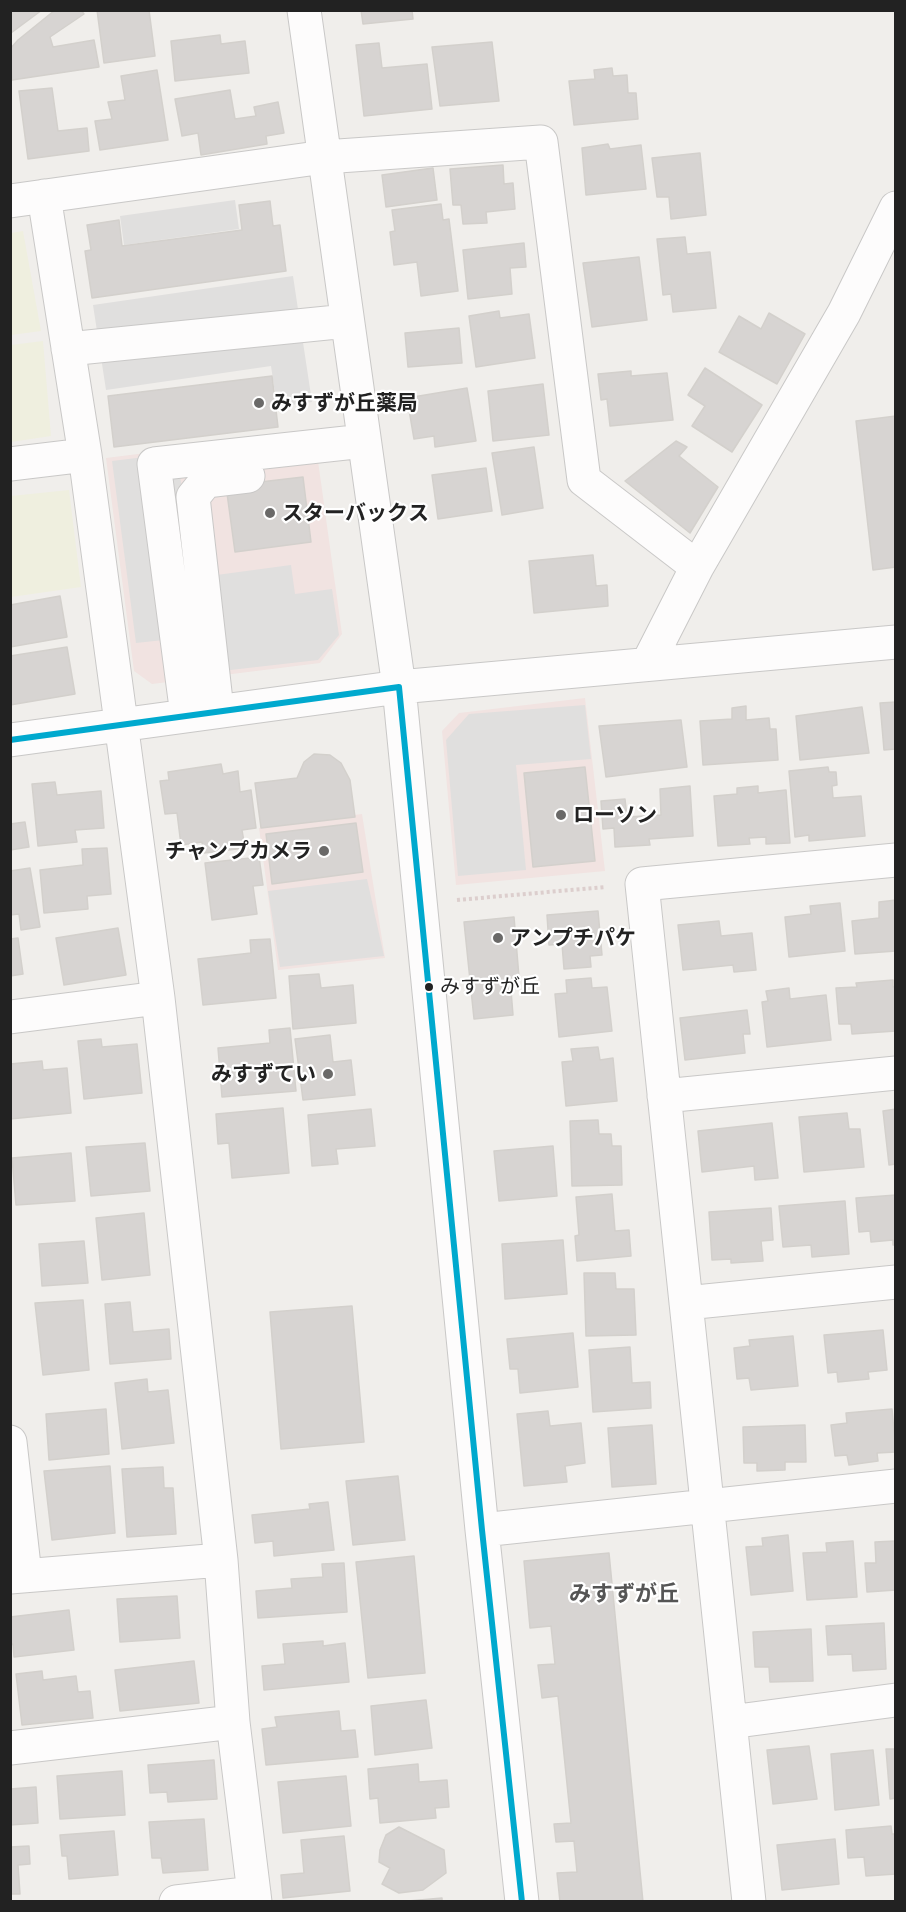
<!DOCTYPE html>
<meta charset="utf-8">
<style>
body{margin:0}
#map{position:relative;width:906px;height:1912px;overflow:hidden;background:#f0eeeb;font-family:"Golos Text",sans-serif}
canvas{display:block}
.frame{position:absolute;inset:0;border:12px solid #222;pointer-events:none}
</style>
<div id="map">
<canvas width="906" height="1912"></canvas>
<div class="frame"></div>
</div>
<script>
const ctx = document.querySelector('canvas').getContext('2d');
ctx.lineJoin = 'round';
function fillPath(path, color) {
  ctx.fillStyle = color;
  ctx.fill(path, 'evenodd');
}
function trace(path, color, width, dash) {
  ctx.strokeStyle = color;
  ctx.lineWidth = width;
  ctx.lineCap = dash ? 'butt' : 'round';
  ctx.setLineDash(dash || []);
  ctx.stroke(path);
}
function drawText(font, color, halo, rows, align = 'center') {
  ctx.font = font + ' "Golos Text","Noto Sans JP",sans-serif';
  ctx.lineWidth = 4.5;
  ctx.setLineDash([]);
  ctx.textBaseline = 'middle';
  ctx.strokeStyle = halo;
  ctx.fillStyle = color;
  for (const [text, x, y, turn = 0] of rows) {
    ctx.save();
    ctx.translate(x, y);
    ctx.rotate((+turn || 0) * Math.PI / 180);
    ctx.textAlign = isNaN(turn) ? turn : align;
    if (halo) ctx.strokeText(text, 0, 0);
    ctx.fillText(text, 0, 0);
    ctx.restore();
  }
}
fillPath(new Path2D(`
 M 314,432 L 342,634 L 320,663 L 152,684 L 134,671 L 106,458 Z
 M 585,698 L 605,871 L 456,885 L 442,731 L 459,713 Z
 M 362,814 L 385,958 L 278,970 L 259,828 Z`), '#f1e3e1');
fillPath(new Path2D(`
 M 23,231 L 41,331 L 11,335 L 11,233 Z
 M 43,341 L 51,436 L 11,442 L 11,345 Z
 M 69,490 L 81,587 L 11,597 L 11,496 Z`), '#efefdf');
fillPath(new Path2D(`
 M 235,200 L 239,229 L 124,245 L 120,216 Z
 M 293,276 L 312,402 L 277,407 L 271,366 L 106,390 L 93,305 Z
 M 177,453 L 194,578 L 291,565 L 295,594 L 332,589 L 339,635 L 318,660 L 178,676 L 173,639 L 136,643 L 112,461 Z
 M 585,705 L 591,759 L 516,765 L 526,870 L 458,876 L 446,740 L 469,714 Z
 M 367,879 L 384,956 L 280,967 L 268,891 Z`), '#e0dfde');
const building = new Path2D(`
 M 10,10 L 42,10 L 11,33 Z
 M 55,10 L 81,10 L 84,14 L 50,37 L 53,47 L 94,40 L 99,67 L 12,80 L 10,49 L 18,40 Z
 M 97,10 L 149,10 L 155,56 L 104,63 Z
 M 361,10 L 412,10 L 413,19 L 363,24 Z
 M 220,35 L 221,44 L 245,41 L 249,73 L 175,81 L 171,41 Z
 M 492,42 L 499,101 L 440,106 L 432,47 Z
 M 379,43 L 382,68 L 427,64 L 432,109 L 364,116 L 356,45 Z
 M 612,68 L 613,76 L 627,75 L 628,93 L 636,93 L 638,119 L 574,125 L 569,81 L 595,79 L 594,70 Z
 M 157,70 L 168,140 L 100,150 L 95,121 L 112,119 L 108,102 L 125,100 L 121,76 Z
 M 52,88 L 58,131 L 87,128 L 89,151 L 28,159 L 19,91 Z
 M 230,90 L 235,119 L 256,116 L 254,107 L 278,102 L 284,133 L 266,136 L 267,144 L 201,155 L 198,133 L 182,136 L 175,99 Z
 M 608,144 L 610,149 L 641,145 L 646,189 L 586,195 L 582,148 Z
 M 700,153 L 706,215 L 671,219 L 669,197 L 657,197 L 652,158 Z
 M 503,165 L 504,184 L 513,183 L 515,209 L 486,212 L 487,223 L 463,224 L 461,205 L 453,205 L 450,169 Z
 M 433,168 L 437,200 L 386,207 L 382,175 Z
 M 270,201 L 273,226 L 280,225 L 286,271 L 92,298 L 85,251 L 91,250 L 87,225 L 119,220 L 122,246 L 242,230 L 239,205 Z
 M 441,204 L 443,220 L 449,219 L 458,291 L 421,296 L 417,262 L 394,265 L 390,232 L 395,231 L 392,210 Z
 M 685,237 L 687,254 L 710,252 L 716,308 L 673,312 L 671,294 L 663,295 L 657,239 Z
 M 524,243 L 526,267 L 510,268 L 512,294 L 468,299 L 463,250 Z
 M 639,257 L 647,320 L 592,327 L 583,263 Z
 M 499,311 L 500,318 L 529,314 L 535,358 L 476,367 L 469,316 Z
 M 769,313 L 805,334 L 777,384 L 719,352 L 739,316 L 761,329 Z
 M 459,328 L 462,363 L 408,367 L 405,333 Z
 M 705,368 L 762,405 L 732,452 L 692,426 L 705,406 L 688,395 Z
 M 631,371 L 631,376 L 667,373 L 673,420 L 610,426 L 607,399 L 601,400 L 598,374 Z
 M 272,376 L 278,427 L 114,447 L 108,396 Z
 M 543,384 L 549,435 L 493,441 L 488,391 Z
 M 467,388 L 476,441 L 435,447 L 434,436 L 414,439 L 407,398 Z
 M 896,416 L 896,567 L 873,570 L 856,421 Z
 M 676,441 L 687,447 L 679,456 L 718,487 L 690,533 L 625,481 Z
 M 534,447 L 543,508 L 502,515 L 492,453 Z
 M 486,468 L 492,511 L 438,519 L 432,475 Z
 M 303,477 L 311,542 L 235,552 L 226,486 Z
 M 593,555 L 596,586 L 607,585 L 608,606 L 534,613 L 529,561 Z
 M 60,596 L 67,637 L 10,647 L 10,605 Z
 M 67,647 L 75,694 L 10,705 L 10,656 Z
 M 896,702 L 896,749 L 884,750 L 880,703 Z
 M 746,706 L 746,720 L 769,718 L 770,729 L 776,729 L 778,760 L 703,765 L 700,721 L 732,719 L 732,708 Z
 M 862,707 L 869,753 L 800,760 L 796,716 Z
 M 681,720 L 687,767 L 606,777 L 599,726 Z
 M 314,754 L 330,755 L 341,763 L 350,780 L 355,817 L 261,828 L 255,783 L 297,778 L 304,762 Z
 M 221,764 L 223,774 L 238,771 L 240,792 L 251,790 L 256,828 L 242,830 L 245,848 L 204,853 L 202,842 L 181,845 L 177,813 L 165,814 L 160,781 L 169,780 L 168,772 Z
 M 585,767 L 595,861 L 533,867 L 524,773 Z
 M 828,767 L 829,772 L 836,772 L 837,785 L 832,786 L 833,798 L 861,796 L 865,836 L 809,841 L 809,835 L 795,837 L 789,771 Z
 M 55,782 L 57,795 L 101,791 L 104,828 L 75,830 L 77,842 L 38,846 L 32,784 Z
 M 690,786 L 693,836 L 649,839 L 650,845 L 615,847 L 614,828 L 603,829 L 601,801 L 625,799 L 627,817 L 661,815 L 660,789 Z
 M 758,786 L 758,793 L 786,790 L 790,843 L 766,844 L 766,837 L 749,838 L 750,844 L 718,846 L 714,796 L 737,794 L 737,788 Z
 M 25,822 L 29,847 L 10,850 L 10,824 Z
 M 356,823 L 363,872 L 272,884 L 266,834 Z
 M 107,848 L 111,894 L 87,896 L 88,909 L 44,913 L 40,870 L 83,865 L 82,849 Z
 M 259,857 L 263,885 L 253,886 L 257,914 L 212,920 L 205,863 Z
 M 30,868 L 40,927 L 21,930 L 19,914 L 10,915 L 10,871 Z
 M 896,900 L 896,951 L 855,954 L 852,921 L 879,918 L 879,902 Z
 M 840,903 L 845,951 L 789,957 L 785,917 L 811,914 L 810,906 Z
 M 598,911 L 602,955 L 590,956 L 591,967 L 564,969 L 562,944 L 549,945 L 547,915 Z
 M 514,917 L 519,977 L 510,978 L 513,1015 L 474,1019 L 464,922 Z
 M 719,921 L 721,936 L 752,933 L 756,970 L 734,972 L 733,965 L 683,970 L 678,925 Z
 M 118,928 L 126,975 L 64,985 L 56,938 Z
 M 18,938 L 23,974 L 10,976 L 10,939 Z
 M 270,939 L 276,998 L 203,1005 L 198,959 L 251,953 L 250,940 Z
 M 319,974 L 321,988 L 353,985 L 356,1023 L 293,1029 L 289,976 Z
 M 591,978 L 592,988 L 607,987 L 612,1031 L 559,1037 L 555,994 L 567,993 L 566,980 Z
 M 893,980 L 893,987 L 896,986 L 896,1031 L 852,1034 L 851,1024 L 839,1024 L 836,988 L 857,987 L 856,983 Z
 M 789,988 L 790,999 L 826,995 L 831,1040 L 767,1047 L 762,1002 L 768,1001 L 766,991 Z
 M 747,1010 L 750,1034 L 743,1034 L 745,1053 L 685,1060 L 680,1018 Z
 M 290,1028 L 296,1091 L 222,1097 L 218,1048 L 270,1043 L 269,1030 Z
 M 330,1035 L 333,1062 L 351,1060 L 355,1095 L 303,1100 L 295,1039 Z
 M 101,1039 L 102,1047 L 137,1044 L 142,1093 L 84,1099 L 78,1041 Z
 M 598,1047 L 600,1060 L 613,1058 L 617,1101 L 566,1106 L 562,1062 L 573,1061 L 571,1049 Z
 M 42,1061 L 43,1070 L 67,1068 L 71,1113 L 10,1119 L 10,1064 Z
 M 283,1108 L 289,1173 L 232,1178 L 229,1143 L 218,1144 L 216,1114 Z
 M 371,1109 L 375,1146 L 336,1149 L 338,1164 L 312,1166 L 308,1115 Z
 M 896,1109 L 896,1164 L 889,1165 L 883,1111 Z
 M 847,1113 L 849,1129 L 860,1129 L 864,1167 L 804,1172 L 799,1117 Z
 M 598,1120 L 599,1134 L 611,1134 L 612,1146 L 621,1146 L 622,1185 L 572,1186 L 570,1121 Z
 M 772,1123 L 778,1178 L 755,1180 L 754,1166 L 702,1172 L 698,1131 Z
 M 145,1143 L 150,1191 L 91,1196 L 86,1147 Z
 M 553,1146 L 557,1196 L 499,1201 L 494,1151 Z
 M 71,1153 L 75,1201 L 16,1205 L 12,1158 Z
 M 612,1194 L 615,1231 L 629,1230 L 631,1256 L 577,1261 L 575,1236 L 579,1235 L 576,1197 Z
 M 896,1195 L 896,1245 L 893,1245 L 893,1240 L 871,1242 L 870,1231 L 859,1232 L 856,1198 Z
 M 845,1201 L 849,1254 L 812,1257 L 811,1245 L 783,1247 L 779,1206 Z
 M 771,1208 L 773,1240 L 761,1241 L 763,1261 L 731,1263 L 731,1259 L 712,1260 L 709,1212 Z
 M 144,1213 L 150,1275 L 102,1280 L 96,1218 Z
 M 563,1240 L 567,1294 L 505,1299 L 502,1244 Z
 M 84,1241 L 88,1283 L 42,1286 L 39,1244 Z
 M 584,1273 L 615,1273 L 616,1289 L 634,1289 L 636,1335 L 586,1336 Z
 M 83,1300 L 89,1370 L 43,1375 L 35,1303 Z
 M 130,1302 L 133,1332 L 169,1329 L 171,1359 L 110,1364 L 105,1304 Z
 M 352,1306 L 364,1442 L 281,1449 L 270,1312 Z
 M 883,1330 L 887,1370 L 868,1372 L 869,1379 L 838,1382 L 837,1372 L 828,1373 L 824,1335 Z
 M 573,1333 L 578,1387 L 520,1393 L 518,1369 L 510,1369 L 507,1339 Z
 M 793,1336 L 798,1386 L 751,1390 L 749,1378 L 737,1379 L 734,1348 L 750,1346 L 749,1340 Z
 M 630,1347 L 632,1383 L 650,1382 L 651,1408 L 593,1412 L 589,1350 Z
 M 147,1379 L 148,1392 L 168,1390 L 174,1443 L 122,1449 L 115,1383 Z
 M 106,1409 L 109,1454 L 49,1460 L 46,1414 Z
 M 892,1409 L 896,1452 L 877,1453 L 878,1461 L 849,1465 L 847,1455 L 835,1456 L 831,1425 L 847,1423 L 846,1413 Z
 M 548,1411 L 550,1426 L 581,1423 L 585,1463 L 565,1466 L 567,1482 L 524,1486 L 517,1414 Z
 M 652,1425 L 656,1484 L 612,1487 L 608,1428 Z
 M 805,1425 L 806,1462 L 785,1462 L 785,1470 L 757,1471 L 757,1463 L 744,1463 L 743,1427 Z
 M 110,1466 L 115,1533 L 52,1540 L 44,1471 Z
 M 163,1467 L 164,1488 L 173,1488 L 176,1534 L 127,1537 L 122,1469 Z
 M 398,1476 L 405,1540 L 353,1545 L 346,1481 Z
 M 328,1502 L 334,1550 L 274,1556 L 273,1541 L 255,1543 L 252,1515 L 310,1509 L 309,1504 Z
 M 788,1535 L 793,1591 L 751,1595 L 746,1547 L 763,1546 L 762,1538 Z
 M 853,1541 L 857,1597 L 807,1600 L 803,1553 L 827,1552 L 826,1543 Z
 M 896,1541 L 896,1590 L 867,1592 L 865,1563 L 876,1563 L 875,1542 Z
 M 609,1553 L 643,1902 L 560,1902 L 557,1873 L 577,1872 L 574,1841 L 556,1842 L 554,1824 L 571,1823 L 558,1696 L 542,1698 L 538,1665 L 555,1664 L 551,1626 L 530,1628 L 524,1561 Z
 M 414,1556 L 425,1673 L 368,1678 L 356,1562 Z
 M 344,1563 L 347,1612 L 258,1618 L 256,1591 L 292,1588 L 291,1579 L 323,1577 L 322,1564 Z
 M 177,1596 L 180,1638 L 120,1642 L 117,1599 Z
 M 69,1610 L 74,1650 L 14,1657 L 13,1644 L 10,1645 L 10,1617 Z
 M 884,1623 L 886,1669 L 853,1671 L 852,1654 L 828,1655 L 826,1626 Z
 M 811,1629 L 813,1681 L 770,1682 L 769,1667 L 755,1667 L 753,1632 Z
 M 323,1641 L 323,1646 L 345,1643 L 349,1682 L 264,1690 L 262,1666 L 285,1664 L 283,1644 Z
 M 194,1661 L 199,1703 L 120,1711 L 115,1670 Z
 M 42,1671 L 43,1680 L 76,1676 L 78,1692 L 90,1691 L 93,1718 L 22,1725 L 16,1674 Z
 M 426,1700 L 432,1748 L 375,1755 L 371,1706 Z
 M 339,1711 L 341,1731 L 355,1730 L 358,1757 L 266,1765 L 262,1729 L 277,1727 L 275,1717 Z
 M 809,1746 L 817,1799 L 773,1804 L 767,1750 Z
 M 886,1749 L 896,1749 L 896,1798 L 890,1799 Z
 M 873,1750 L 879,1805 L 835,1810 L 831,1754 Z
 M 214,1760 L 217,1799 L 168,1802 L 167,1792 L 150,1793 L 148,1765 Z
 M 418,1764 L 419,1782 L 447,1780 L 449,1807 L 435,1808 L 436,1818 L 380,1823 L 378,1798 L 370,1799 L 368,1769 Z
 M 122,1771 L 125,1815 L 60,1819 L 57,1776 Z
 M 346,1776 L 351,1826 L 283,1833 L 278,1782 Z
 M 36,1787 L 38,1823 L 10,1825 L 10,1789 Z
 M 204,1819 L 208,1870 L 163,1873 L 161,1858 L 152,1858 L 149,1822 Z
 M 891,1826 L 892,1834 L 896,1834 L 896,1874 L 866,1876 L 864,1857 L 848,1858 L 846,1830 Z
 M 399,1827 L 444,1850 L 446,1873 L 423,1890 L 399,1893 L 382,1884 L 390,1868 L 379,1862 L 380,1850 L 386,1835 Z
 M 114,1831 L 118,1875 L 69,1879 L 67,1856 L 62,1856 L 60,1835 Z
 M 344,1836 L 350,1891 L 283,1898 L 281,1875 L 304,1873 L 301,1840 Z
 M 835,1839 L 839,1884 L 782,1890 L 777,1845 Z
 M 29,1846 L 30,1864 L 18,1865 L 20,1894 L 10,1894 L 10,1847 Z
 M 442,1898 L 442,1902 L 397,1902 Z`);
fillPath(building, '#d7d4d2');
trace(building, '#d3d0cc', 1.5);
const minor = new Path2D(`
 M 304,10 L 399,687 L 482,1530 L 522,1902
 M 44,196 L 85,455 L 158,998 L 221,1560 L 233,1722 L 255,1902
 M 10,201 L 324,157 L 541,142 L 584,480 L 697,567 L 648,663
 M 68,349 L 347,321
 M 10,464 L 85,455
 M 697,567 L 844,313 L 896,208
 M 217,710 L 193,497 L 206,481 L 248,476
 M 187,715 L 154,464 L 364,441
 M 10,740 L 399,687 L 896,642
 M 10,1017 L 158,998
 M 664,1096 L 896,1073
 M 686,1303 L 896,1282
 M 10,1442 L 25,1575
 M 482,1530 L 896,1486
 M 10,1577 L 221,1560
 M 730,1722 L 896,1700
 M 10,1748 L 233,1722
 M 176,1902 L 254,1893
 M 749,1902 L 642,884 L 896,860`);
trace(minor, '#c9c8c7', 35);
trace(new Path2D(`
 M 457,900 L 605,887`), '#dccecd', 4, [3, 3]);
trace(minor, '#fdfcfc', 33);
trace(new Path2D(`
 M 399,687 L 482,1530 L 522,1902
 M 10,740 L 399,687`), '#00a9ce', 6);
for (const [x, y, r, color] of [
 [259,403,6,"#6a6968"],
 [270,513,6,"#6a6968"],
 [561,815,6,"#6a6968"],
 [324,851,6,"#6a6968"],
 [498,938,6,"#6a6968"],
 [429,987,5,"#222"],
 [328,1074,6,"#6a6968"]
]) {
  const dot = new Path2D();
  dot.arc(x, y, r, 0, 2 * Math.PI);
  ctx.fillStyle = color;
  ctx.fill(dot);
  trace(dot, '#fff', 2);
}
drawText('20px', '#222', '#fff', [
 ["みすずが丘",440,987]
], 'left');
drawText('bold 21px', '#222', '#fff', [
 ["みすずが丘薬局",271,403],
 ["スターバックス",282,513],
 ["ローソン",573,815],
 ["チャンプカメラ",312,851,"right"],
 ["アンプチパケ",510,938],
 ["みすずてい",316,1074,"right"]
], 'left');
drawText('bold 22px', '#555', '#fff', [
 ["みすずが丘",624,1594]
]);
</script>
